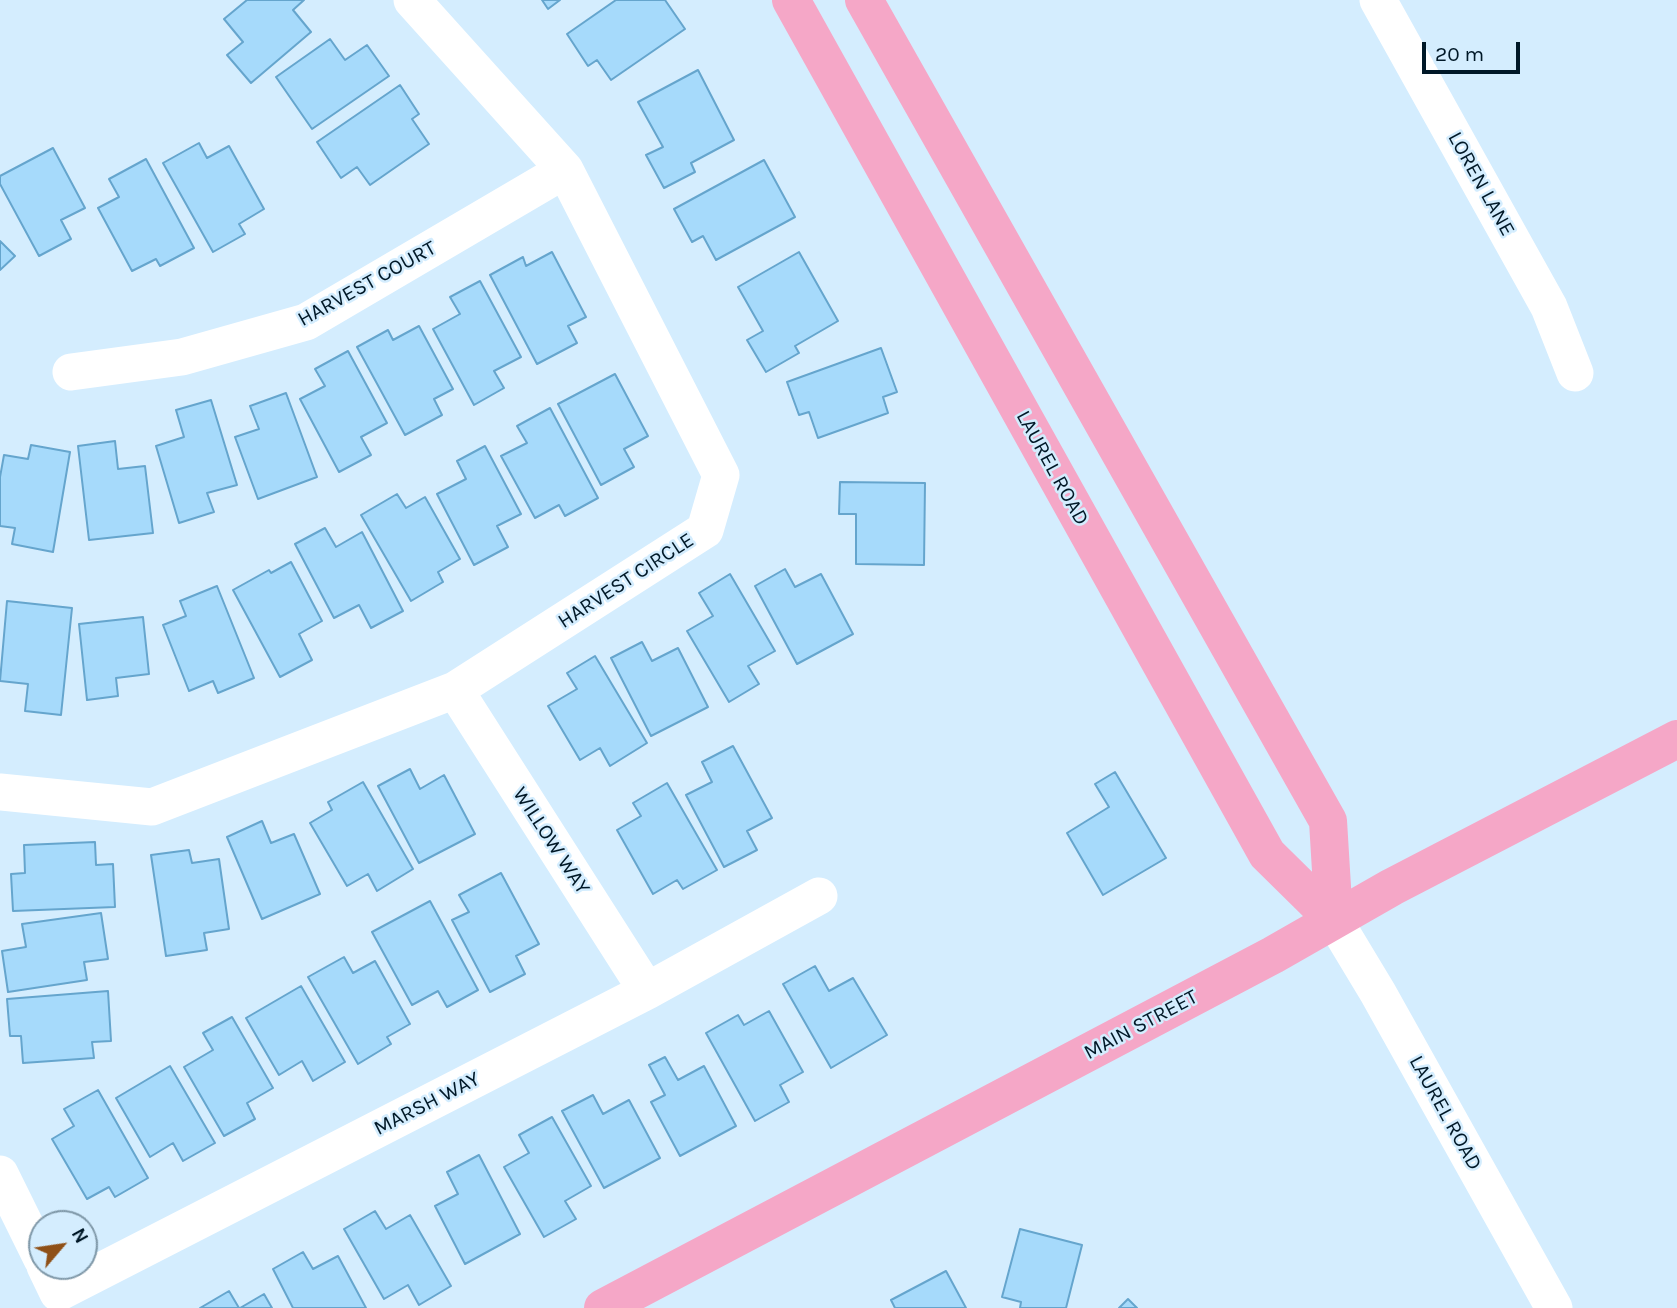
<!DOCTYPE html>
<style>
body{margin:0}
#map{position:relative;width:1677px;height:1308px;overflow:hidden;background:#d4edfe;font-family:Karla,sans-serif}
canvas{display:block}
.north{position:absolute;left:28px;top:1210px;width:70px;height:70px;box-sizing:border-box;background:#d4edfe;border:2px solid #7f98a8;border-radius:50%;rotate:61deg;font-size:19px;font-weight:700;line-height:28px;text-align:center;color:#001827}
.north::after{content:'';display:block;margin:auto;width:24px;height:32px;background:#8f5017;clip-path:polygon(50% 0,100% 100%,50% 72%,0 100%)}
.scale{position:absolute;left:1422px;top:42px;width:98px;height:32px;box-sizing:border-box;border:4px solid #001827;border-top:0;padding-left:9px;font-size:21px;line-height:24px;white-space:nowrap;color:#001827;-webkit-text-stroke:5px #d4edfe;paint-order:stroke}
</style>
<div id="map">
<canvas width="1677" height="1308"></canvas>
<div class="north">N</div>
<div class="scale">20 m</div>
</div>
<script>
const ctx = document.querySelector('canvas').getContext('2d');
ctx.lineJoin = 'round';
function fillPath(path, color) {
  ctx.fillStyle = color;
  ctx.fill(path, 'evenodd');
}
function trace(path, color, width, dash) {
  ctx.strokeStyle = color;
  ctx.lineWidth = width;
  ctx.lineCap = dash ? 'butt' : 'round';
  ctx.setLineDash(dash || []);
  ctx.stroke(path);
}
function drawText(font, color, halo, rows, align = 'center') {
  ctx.font = font + ' Karla,sans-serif';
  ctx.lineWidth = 5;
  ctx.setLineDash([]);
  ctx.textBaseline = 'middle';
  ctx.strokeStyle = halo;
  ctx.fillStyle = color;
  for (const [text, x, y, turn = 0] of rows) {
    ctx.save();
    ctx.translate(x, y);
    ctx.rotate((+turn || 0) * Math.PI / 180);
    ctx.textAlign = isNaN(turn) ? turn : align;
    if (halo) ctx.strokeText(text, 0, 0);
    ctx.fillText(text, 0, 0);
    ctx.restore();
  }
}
const building = new Path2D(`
 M 247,0 L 304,0 L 293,10 L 311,32 L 251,83 L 227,55 L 243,42 L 224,19 Z
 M 542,0 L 560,0 L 548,9 Z
 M 616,0 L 665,0 L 685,29 L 611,80 L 597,60 L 588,66 L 567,34 Z
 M 330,39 L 345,60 L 367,45 L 389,76 L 312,129 L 276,77 Z
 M 698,70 L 734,140 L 691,163 L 695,172 L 664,188 L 646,155 L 663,147 L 638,102 Z
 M 400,85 L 419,114 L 412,119 L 429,144 L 370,185 L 357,167 L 341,178 L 317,142 Z
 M 199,143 L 207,158 L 229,146 L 264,209 L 239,224 L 245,234 L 213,252 L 163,163 Z
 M 53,148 L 85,208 L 61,220 L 71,239 L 39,256 L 0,184 L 0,176 Z
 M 146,159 L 194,248 L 160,266 L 156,259 L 132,271 L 98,208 L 119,197 L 109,179 Z
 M 764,160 L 795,217 L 716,260 L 703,236 L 692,242 L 674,209 Z
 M 0,241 L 15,256 L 0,270 Z
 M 552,252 L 586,317 L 568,326 L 577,343 L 537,364 L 490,275 L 523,257 L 526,266 Z
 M 799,252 L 838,321 L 795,346 L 799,353 L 766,372 L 747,340 L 763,331 L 738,287 Z
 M 480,281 L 521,357 L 494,371 L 504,388 L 474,405 L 433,329 L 460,314 L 450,297 Z
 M 419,326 L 453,389 L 434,399 L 442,415 L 405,435 L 357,347 L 388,330 L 393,340 Z
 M 881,348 L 897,392 L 883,397 L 888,413 L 818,438 L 809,412 L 799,415 L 787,382 Z
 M 348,351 L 387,423 L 361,437 L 371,455 L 339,472 L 300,399 L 325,386 L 315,369 Z
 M 615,374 L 648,436 L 624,449 L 634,467 L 601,485 L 558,404 Z
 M 286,393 L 317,477 L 258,499 L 235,437 L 259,429 L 250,406 Z
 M 211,400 L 237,485 L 207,493 L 214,512 L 179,523 L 156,446 L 184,437 L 176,410 Z
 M 550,408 L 598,498 L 565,516 L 559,505 L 535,518 L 501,456 L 527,443 L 517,426 Z
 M 115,441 L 118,469 L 145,466 L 153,533 L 89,540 L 78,446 Z
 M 31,445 L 70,452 L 53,552 L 12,544 L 15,528 L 0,526 L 0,477 L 4,455 L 28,459 Z
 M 485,446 L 521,514 L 497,526 L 508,547 L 474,565 L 437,494 L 466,479 L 457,461 Z
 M 840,482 L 925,483 L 924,565 L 856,564 L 856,514 L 839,514 Z
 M 397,494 L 406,508 L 425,497 L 460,559 L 438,572 L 443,582 L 411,601 L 361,515 Z
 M 325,528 L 336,547 L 362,532 L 403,611 L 371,628 L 359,605 L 334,618 L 295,544 Z
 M 291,562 L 322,621 L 299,634 L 312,660 L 280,677 L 233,590 L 269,570 L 271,573 Z
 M 785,569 L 795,587 L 821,574 L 853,634 L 797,664 L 755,586 Z
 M 730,574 L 775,651 L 748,666 L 759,684 L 729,702 L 687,631 L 713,616 L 699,593 Z
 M 217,586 L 254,678 L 218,693 L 213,681 L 189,691 L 163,625 L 186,616 L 180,601 Z
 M 7,601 L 72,608 L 61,715 L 25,711 L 28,684 L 0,681 Z
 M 143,617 L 149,674 L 116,678 L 118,696 L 87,700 L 79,624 Z
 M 642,642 L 652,661 L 678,648 L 708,707 L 651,736 L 611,658 Z
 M 595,656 L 647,743 L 610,766 L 600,748 L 580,760 L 548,706 L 577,689 L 567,673 Z
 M 733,746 L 772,818 L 747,831 L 757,850 L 724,867 L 686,795 L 712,782 L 702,762 Z
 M 410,769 L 420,789 L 444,775 L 475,834 L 419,863 L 378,786 Z
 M 1115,772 L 1166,858 L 1103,895 L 1067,833 L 1109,807 L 1095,784 Z
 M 363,782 L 413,869 L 377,891 L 368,874 L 347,886 L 310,823 L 332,810 L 328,802 Z
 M 667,783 L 717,870 L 683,889 L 677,880 L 653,894 L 617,830 L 641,816 L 633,803 Z
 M 262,821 L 271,843 L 294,834 L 320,894 L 262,919 L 227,837 Z
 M 95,842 L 96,865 L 113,864 L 115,907 L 13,911 L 11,874 L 25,873 L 24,845 Z
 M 189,850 L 192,863 L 219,859 L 229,929 L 204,933 L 207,950 L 166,956 L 151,855 Z
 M 501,873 L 539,944 L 516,956 L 525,974 L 490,992 L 452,920 L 469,912 L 459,895 Z
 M 430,901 L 478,990 L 447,1007 L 438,991 L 412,1005 L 372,932 Z
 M 101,913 L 108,959 L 84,962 L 87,980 L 8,992 L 2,951 L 26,947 L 22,924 Z
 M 344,957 L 353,973 L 375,961 L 410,1024 L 387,1037 L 391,1044 L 358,1064 L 308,977 Z
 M 815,966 L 829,991 L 853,978 L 887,1035 L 831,1068 L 783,984 Z
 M 301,986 L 345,1062 L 313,1081 L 302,1061 L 279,1075 L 246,1018 Z
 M 108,991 L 111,1041 L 92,1042 L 94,1058 L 23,1063 L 21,1036 L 10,1036 L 7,999 Z
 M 769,1011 L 803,1072 L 780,1085 L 789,1102 L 755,1121 L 706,1033 L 738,1015 L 744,1025 Z
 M 232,1017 L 273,1088 L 247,1103 L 255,1119 L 224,1136 L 184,1067 L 213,1050 L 203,1033 Z
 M 665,1057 L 678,1080 L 704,1066 L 736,1126 L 680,1156 L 651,1102 L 665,1095 L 649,1065 Z
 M 170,1066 L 215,1143 L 183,1161 L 173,1143 L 150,1157 L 116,1098 Z
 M 98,1090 L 148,1178 L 115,1197 L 109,1187 L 87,1199 L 52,1139 L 74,1126 L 64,1109 Z
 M 593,1095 L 603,1114 L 629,1100 L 660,1158 L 604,1188 L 562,1111 Z
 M 552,1117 L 591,1186 L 565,1201 L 576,1219 L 544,1237 L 504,1167 L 529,1153 L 519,1135 Z
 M 479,1155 L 520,1234 L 465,1264 L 435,1206 L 458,1194 L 447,1172 Z
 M 375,1211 L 386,1229 L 410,1215 L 451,1286 L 419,1305 L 408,1285 L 384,1299 L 344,1229 Z
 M 1020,1229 L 1082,1245 L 1066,1308 L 1020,1308 L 1021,1302 L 1002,1297 Z
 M 303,1252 L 313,1269 L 338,1256 L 366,1308 L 293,1308 L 273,1269 Z
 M 946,1271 L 966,1308 L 895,1308 L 891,1300 Z
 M 229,1291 L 239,1308 L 200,1308 Z
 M 264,1294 L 272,1308 L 240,1308 Z
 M 1128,1299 L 1137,1308 L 1119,1308 Z`);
fillPath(building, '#a6dafb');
trace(building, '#65a5cd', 2);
trace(new Path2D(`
 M 1378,0 L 1549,307 L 1575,373
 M 71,372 L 182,357 L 306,322 L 565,170
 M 455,690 L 647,991
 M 0,792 L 152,807 L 455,690 L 705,530 L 721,475 L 565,170 L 412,0
 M 1334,920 L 1378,993 L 1554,1308
 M 0,1174 L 42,1259
 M 45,1266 L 58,1293 L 647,991 L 819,896`), '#fff', 37);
trace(new Path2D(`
 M 791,0 L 1267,854 L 1334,920
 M 864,0 L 1328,821 L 1334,920
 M 603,1308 L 1273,955 L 1392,887 L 1677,739`), '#f5a7c7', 38);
drawText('21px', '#001827', '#d4edfe', [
 ["LOREN LANE",1481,184,61],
 ["HARVEST COURT",367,284,-29],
 ["LAUREL ROAD",1052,468,61],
 ["HARVEST CIRCLE",626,581,-33],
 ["WILLOW WAY",551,841,57],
 ["MAIN STREET",1141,1025,-28],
 ["MARSH WAY",427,1104,-27],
 ["LAUREL ROAD",1445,1113,61]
]);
</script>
